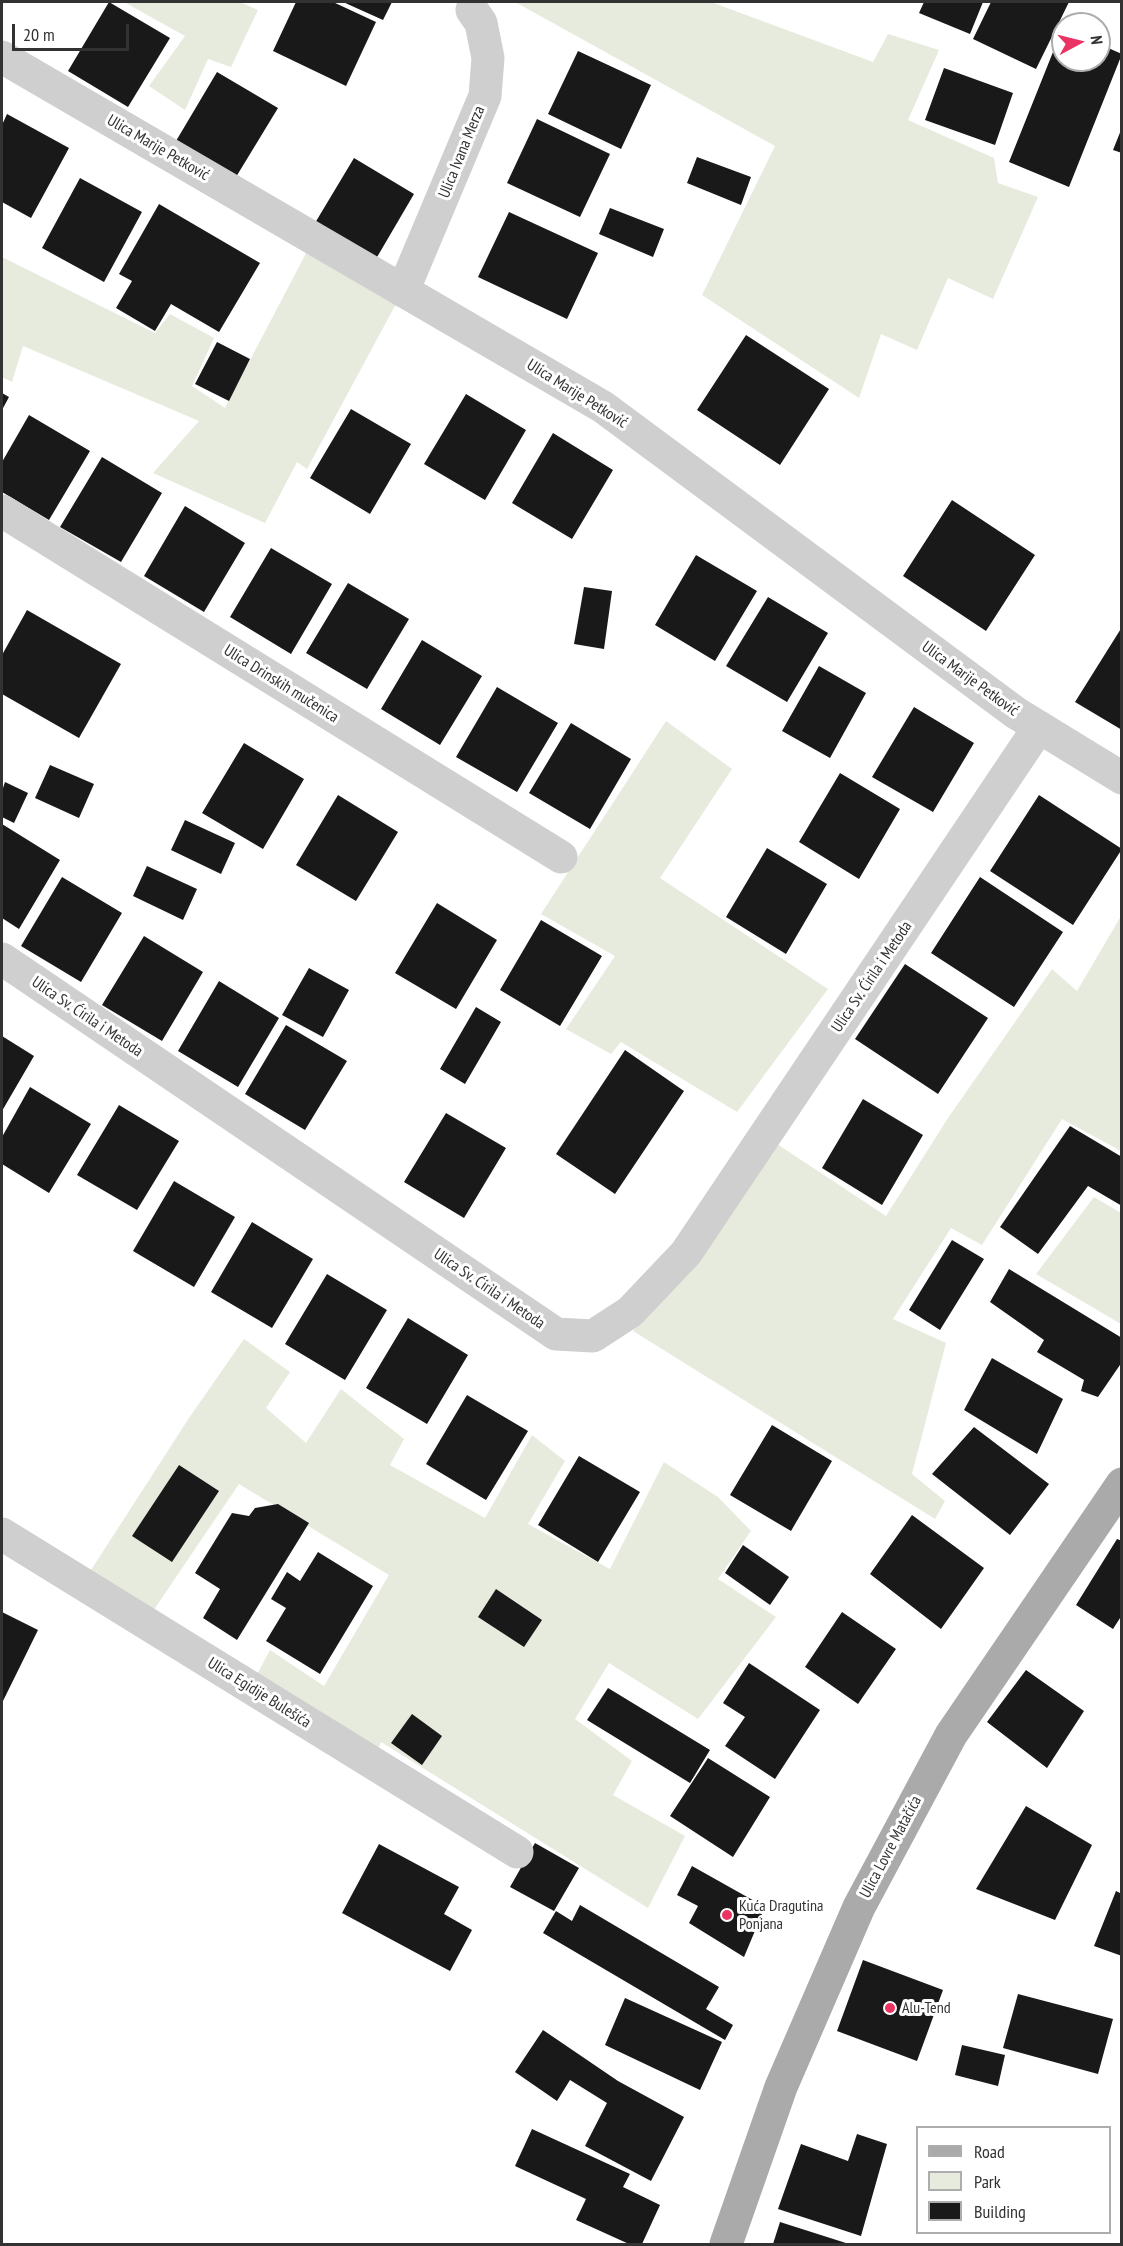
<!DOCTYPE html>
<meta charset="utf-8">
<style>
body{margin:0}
#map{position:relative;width:1123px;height:2246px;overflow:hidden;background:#fff;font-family:"PT Sans Narrow",sans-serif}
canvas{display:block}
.frame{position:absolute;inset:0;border:3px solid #323232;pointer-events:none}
.legend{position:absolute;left:916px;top:2126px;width:195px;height:108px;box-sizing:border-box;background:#fff;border:2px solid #adadad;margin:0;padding:8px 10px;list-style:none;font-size:18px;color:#323232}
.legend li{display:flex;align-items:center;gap:12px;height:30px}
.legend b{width:30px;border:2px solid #adadad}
.north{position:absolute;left:1051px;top:12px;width:60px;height:60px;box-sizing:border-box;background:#fff;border:2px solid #adadad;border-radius:50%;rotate:83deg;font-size:16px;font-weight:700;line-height:24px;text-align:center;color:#323232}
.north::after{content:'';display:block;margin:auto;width:21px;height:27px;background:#ea3263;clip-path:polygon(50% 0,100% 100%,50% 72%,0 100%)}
.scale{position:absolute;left:12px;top:24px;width:117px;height:27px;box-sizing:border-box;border:3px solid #323232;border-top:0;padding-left:8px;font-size:18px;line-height:21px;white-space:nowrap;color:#323232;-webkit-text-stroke:4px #fff;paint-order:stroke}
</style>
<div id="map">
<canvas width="1123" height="2246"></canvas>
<div class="frame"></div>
<ul class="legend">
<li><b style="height:8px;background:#aaa"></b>Road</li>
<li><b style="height:16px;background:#e7ebdd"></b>Park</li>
<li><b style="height:16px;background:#191919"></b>Building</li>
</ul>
<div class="north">N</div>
<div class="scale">20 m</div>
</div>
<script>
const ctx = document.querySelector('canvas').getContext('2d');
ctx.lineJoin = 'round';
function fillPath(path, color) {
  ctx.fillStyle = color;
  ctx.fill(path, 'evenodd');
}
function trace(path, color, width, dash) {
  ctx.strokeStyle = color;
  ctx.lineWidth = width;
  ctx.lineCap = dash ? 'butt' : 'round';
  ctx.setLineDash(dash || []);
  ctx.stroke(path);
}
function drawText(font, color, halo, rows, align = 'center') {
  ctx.font = font + ' "PT Sans Narrow",sans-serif';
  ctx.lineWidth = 6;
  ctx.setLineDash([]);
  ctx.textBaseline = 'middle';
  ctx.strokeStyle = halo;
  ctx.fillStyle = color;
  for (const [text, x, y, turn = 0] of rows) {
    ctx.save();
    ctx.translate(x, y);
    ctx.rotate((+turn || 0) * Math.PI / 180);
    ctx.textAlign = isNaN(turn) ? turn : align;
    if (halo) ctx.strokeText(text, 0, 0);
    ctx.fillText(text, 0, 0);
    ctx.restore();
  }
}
fillPath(new Path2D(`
 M 124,2 L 240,2 L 258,10 L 231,67 L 208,59 L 185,110 L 149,86 L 185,36 Z
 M 515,2 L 711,2 L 873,62 L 888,34 L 939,50 L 908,120 L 994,158 L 998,183 L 1038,197 L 993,299 L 948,278 L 917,350 L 881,334 L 859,398 L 702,295 L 775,146 Z
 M 314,238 L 403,291 L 307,469 L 297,462 L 265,523 L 153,473 L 199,421 L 23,346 L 12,382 L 2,377 L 2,257 L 155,333 L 170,314 L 214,338 L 192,386 L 225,408 Z
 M 666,721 L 732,769 L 660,878 L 828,989 L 737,1112 L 621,1042 L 611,1054 L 566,1029 L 615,956 L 541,914 Z
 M 1121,916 L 1121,1151 L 1062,1119 L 982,1245 L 951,1228 L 893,1319 L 946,1343 L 912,1474 L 945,1501 L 935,1519 L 633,1331 L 771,1140 L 886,1216 L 948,1118 L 1052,969 L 1077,991 Z
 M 1094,1197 L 1121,1213 L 1121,1324 L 1036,1274 Z
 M 244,1339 L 290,1372 L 266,1408 L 306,1443 L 341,1389 L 404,1439 L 390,1465 L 485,1518 L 532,1435 L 565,1461 L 528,1524 L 610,1569 L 664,1462 L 718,1497 L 751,1531 L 718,1579 L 776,1617 L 698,1719 L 609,1663 L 575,1719 L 632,1761 L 613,1795 L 685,1836 L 648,1908 L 381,1742 L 375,1757 L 253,1682 L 270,1650 L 324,1686 L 389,1575 L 239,1484 L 145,1623 L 82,1584 L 189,1418 Z`), '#e7ebdd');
fillPath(new Path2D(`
 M 109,2 L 170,38 L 128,107 L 68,71 Z
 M 296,2 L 333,2 L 376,22 L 346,86 L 273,51 Z
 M 343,2 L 392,2 L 383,20 Z
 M 924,2 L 983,2 L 970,34 L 919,13 Z
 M 991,2 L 1069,2 L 1036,69 L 973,39 Z
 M 1063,27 L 1063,60 L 1099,60 L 1099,44 L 1122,54 L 1069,187 L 1009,162 Z
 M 578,51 L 651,85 L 621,149 L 548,114 Z
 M 944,68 L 1013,93 L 995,145 L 925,120 Z
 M 217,72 L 278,108 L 236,177 L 176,141 Z
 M 7,114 L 69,148 L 31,218 L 2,202 L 2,125 Z
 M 537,119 L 610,154 L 580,217 L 507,183 Z
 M 1121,130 L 1122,130 L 1122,153 L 1113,150 Z
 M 697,157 L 751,177 L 741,205 L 687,183 Z
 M 354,158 L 414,194 L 373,264 L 312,228 Z
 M 80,178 L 142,212 L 104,282 L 42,248 Z
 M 159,204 L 260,263 L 219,332 L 171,304 L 155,331 L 116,308 L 132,281 L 119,274 Z
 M 610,208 L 664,229 L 653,257 L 599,234 Z
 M 509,212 L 598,253 L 567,319 L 478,277 Z
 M 746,335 L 829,389 L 780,465 L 697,410 Z
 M 217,342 L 250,359 L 229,401 L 195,384 Z
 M 2,393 L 9,397 L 2,410 Z
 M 466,394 L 526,430 L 485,500 L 424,464 Z
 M 351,409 L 411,444 L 370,514 L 310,478 Z
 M 29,415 L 90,451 L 49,520 L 2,492 L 2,462 Z
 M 553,433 L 613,470 L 572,539 L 512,503 Z
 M 102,457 L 162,493 L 121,562 L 60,527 Z
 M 952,500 L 1035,555 L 986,631 L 903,576 Z
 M 185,506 L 245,543 L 204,612 L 144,576 Z
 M 271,548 L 332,584 L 291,654 L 230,617 Z
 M 696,555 L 757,591 L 715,661 L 655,625 Z
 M 348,583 L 409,619 L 367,689 L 306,653 Z
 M 584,587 L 612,591 L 604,649 L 574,644 Z
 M 768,597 L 828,633 L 787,702 L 726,666 Z
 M 27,610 L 121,664 L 79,738 L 2,694 L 2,655 Z
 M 1122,627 L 1122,730 L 1075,702 Z
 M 422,640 L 482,676 L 440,745 L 381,709 Z
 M 819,666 L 866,693 L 830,758 L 782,731 Z
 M 497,687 L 558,723 L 517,792 L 456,757 Z
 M 914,707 L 974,743 L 933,812 L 872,777 Z
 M 571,723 L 631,759 L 590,829 L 529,793 Z
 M 244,743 L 304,779 L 263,849 L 202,813 Z
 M 50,765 L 94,784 L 79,818 L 35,798 Z
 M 840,773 L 900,809 L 859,879 L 799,842 Z
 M 5,782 L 28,793 L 14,823 L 2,817 L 2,791 Z
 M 338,795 L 398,832 L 356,901 L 296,865 Z
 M 1039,795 L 1122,849 L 1073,925 L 990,871 Z
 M 185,820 L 235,843 L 221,874 L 171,850 Z
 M 2,824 L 60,860 L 19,929 L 2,918 Z
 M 767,848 L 827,884 L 786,954 L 726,917 Z
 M 147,866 L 197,889 L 183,920 L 133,896 Z
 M 62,877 L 122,913 L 81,982 L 21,946 Z
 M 980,877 L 1063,932 L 1014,1007 L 931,953 Z
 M 437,903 L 497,940 L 456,1009 L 395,973 Z
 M 541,920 L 602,956 L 560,1026 L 500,990 Z
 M 144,936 L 203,972 L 162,1041 L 102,1005 Z
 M 905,964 L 988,1018 L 938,1094 L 855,1039 Z
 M 309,968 L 349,990 L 323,1037 L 282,1015 Z
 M 219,981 L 279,1018 L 238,1087 L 178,1051 Z
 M 476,1007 L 501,1022 L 465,1084 L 440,1069 Z
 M 286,1025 L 347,1061 L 305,1130 L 245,1094 Z
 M 2,1036 L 34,1056 L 2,1111 Z
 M 625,1050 L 684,1091 L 615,1194 L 556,1154 Z
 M 30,1087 L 91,1124 L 49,1193 L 2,1164 L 2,1137 Z
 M 863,1099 L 923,1135 L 882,1205 L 822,1168 Z
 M 119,1105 L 179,1141 L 137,1210 L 77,1175 Z
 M 446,1113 L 506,1148 L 464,1218 L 404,1182 Z
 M 1070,1126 L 1122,1157 L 1122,1206 L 1088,1186 L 1038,1254 L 1000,1227 Z
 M 174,1181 L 235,1217 L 194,1287 L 133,1251 Z
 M 252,1222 L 313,1259 L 272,1328 L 211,1292 Z
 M 952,1240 L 984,1259 L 940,1330 L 909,1310 Z
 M 1009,1269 L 1122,1338 L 1122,1362 L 1098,1397 L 1081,1391 L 1084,1380 L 1037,1352 L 1044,1340 L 990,1302 Z
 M 327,1274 L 387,1310 L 345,1380 L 285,1344 Z
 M 408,1318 L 468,1355 L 427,1424 L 366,1388 Z
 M 992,1358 L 1063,1399 L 1037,1454 L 964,1410 Z
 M 467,1395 L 528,1431 L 486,1500 L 426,1464 Z
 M 772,1425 L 832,1461 L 791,1531 L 730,1495 Z
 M 974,1427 L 1049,1484 L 1010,1535 L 932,1474 Z
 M 579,1456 L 640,1492 L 598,1562 L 538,1525 Z
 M 179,1465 L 219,1491 L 172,1562 L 132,1536 Z
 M 278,1504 L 309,1523 L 237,1640 L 203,1618 L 220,1589 L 195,1573 L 232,1513 L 249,1516 L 255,1508 Z
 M 912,1515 L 984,1568 L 941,1629 L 870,1574 Z
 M 1117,1539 L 1122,1541 L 1122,1615 L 1113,1629 L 1076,1605 Z
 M 743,1545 L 789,1577 L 770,1605 L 725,1573 Z
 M 318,1552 L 373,1586 L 320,1674 L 266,1641 L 286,1608 L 271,1599 L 287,1572 L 300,1581 Z
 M 496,1589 L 542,1620 L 524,1647 L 478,1617 Z
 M 2,1612 L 38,1630 L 2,1703 Z
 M 842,1612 L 896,1649 L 858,1704 L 805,1667 Z
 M 749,1663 L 820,1710 L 775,1779 L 725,1746 L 745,1717 L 723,1703 Z
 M 1026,1670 L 1084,1711 L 1047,1768 L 987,1722 Z
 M 608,1688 L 710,1750 L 690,1783 L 587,1720 Z
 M 412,1714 L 442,1736 L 422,1765 L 391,1743 Z
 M 708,1758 L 770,1797 L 733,1857 L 670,1816 Z
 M 1026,1806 L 1092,1845 L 1055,1920 L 976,1889 Z
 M 535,1843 L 579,1868 L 554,1911 L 510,1887 Z
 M 379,1844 L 459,1887 L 444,1914 L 472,1930 L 450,1971 L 342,1913 Z
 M 692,1866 L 765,1907 L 744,1957 L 689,1923 L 698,1906 L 677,1895 Z
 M 1116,1891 L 1122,1894 L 1122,1956 L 1094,1946 Z
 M 580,1905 L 719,1987 L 706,2009 L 733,2025 L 725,2040 L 543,1933 L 556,1911 L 572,1921 Z
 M 863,1960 L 943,1990 L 917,2061 L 837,2031 Z
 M 1018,1994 L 1113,2019 L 1098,2074 L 1003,2048 Z
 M 625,1998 L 722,2042 L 700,2090 L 605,2045 Z
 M 543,2030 L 618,2081 L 684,2117 L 651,2181 L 585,2146 L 607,2103 L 570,2080 L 557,2101 L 515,2072 Z
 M 962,2045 L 1005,2055 L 998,2086 L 955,2075 Z
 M 532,2129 L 630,2174 L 623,2187 L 660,2205 L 642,2244 L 629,2244 L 576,2220 L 586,2199 L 515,2166 Z
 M 857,2134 L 887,2144 L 861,2236 L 778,2209 L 801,2144 L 848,2161 Z
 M 780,2222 L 849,2244 L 773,2244 Z`), '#191919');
trace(new Path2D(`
 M 2,57 L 603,407 L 1016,713 L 1122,778
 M 403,291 L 485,96 L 488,58 L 481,23 L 472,10
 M 2,511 L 561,857
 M 2,959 L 556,1334 L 593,1336 L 630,1312 L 686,1253 L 1039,727
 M 2,1534 L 517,1852`), '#cfcfcf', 33);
trace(new Path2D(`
 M 726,2244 L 781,2087 L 859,1907 L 951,1735 L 1122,1484`), '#aaa', 33);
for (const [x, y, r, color] of [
 [727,1915,6,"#ea3263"],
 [890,2008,6,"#ea3263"]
]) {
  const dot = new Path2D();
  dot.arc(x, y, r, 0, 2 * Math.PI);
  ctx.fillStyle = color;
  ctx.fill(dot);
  trace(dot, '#fff', 2);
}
drawText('16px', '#323232', '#fff', [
 ["Ulica Marije Petković",158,148,30],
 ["Ulica Ivana Merza",462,152,-68],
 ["Ulica Marije Petković",577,394,32],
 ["Ulica Marije Petković",970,679,36],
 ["Ulica Drinskih mučenica",281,684,32],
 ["Ulica Sv. Ćirila i Metoda",872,977,-56],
 ["Ulica Sv. Ćirila i Metoda",87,1017,34],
 ["Ulica Sv. Ćirila i Metoda",489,1289,34],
 ["Ulica Egidije Bulešića",259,1693,32],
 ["Ulica Lovre Matačića",891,1847,-62]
]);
drawText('16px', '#323232', '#fff', [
 ["Kuća Dragutina",739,1906],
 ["Ponjana",739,1924],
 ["Alu-Tend",902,2008]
], 'left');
</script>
